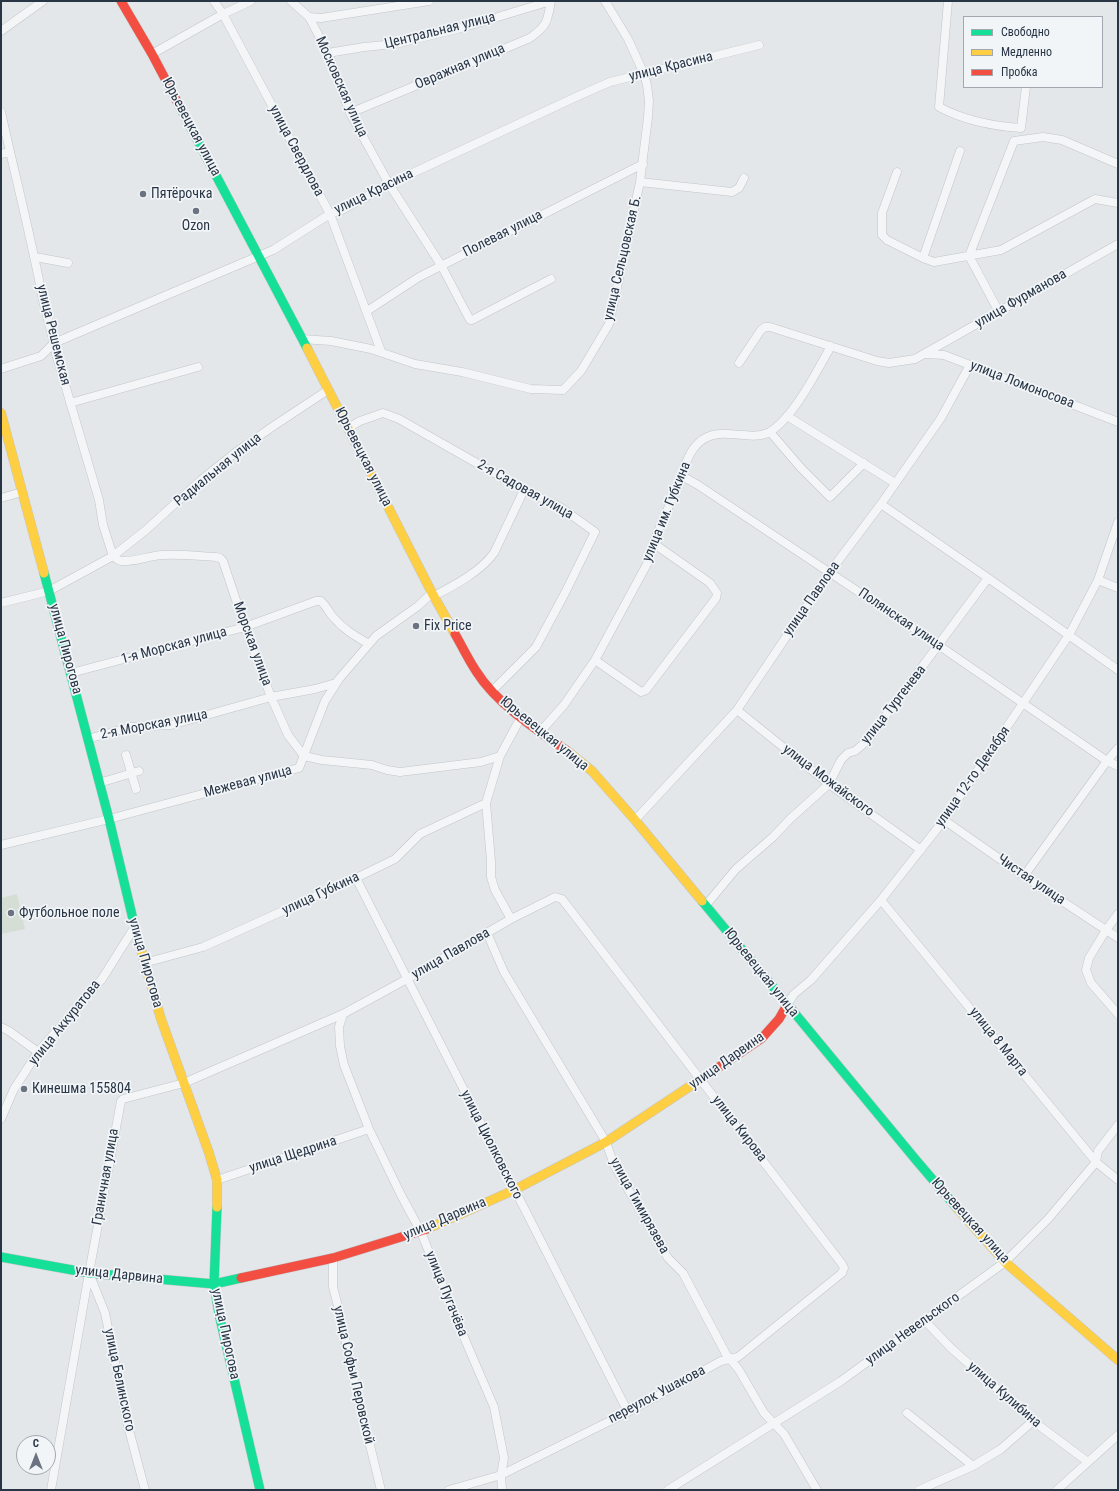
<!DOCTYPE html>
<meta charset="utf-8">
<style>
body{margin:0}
#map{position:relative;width:1119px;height:1491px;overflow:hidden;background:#e4e7ea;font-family:"Roboto Condensed",sans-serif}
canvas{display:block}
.frame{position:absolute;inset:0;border:2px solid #283545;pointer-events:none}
.legend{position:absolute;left:963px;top:16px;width:140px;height:72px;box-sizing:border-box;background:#f2f5f8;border:1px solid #a1a8b0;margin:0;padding:5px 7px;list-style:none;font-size:12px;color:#283545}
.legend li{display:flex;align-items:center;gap:8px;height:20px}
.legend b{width:20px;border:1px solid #a1a8b0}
.north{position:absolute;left:16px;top:1435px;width:40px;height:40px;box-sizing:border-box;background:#f2f5f8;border:1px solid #a1a8b0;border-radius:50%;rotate:0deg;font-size:11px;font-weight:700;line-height:16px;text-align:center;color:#283545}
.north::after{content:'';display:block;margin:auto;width:14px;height:18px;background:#6a737f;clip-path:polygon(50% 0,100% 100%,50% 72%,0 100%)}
</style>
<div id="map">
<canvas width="1119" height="1491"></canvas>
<div class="frame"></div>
<ul class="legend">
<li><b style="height:5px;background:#16e098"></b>Свободно</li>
<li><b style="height:5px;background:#ffcf43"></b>Медленно</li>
<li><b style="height:5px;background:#f24e42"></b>Пробка</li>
</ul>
<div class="north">С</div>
</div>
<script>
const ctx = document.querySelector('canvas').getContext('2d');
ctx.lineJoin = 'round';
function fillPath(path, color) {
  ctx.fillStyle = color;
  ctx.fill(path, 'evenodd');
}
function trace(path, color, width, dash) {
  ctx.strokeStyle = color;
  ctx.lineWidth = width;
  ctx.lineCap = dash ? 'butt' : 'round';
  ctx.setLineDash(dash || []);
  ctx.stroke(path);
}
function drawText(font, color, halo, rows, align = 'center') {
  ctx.font = font + ' "Roboto Condensed",sans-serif';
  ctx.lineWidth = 3.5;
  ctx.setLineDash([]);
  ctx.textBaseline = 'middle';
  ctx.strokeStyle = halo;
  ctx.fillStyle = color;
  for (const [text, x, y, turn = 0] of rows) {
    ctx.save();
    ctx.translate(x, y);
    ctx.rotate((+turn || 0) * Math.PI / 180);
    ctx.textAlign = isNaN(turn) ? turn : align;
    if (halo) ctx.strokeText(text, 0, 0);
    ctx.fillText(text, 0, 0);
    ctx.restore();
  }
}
fillPath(new Path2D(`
 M 17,894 L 25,929 L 1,934 L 1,898 Z`), '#d5ded4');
const street = new Path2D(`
 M 214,1 L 223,14 L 330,214 L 381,351
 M 291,1 L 309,17 L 328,53 L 350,113 L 389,184 L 441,265 L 470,320 L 472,320 L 551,279
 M 948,1 L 939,107 C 965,121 992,126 1021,128 L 1026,87
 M 309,17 L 321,18 L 429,1
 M 1,31 L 43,1
 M 328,53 L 364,47 L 395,44 L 461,28 L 551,1
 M 152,54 L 223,14 L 251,1
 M 1,112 C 15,175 31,237 43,300 C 47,318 53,335 56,354 L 99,500 L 103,525 L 113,556
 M 350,113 L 530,38 C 548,25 547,22 551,1
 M 1,154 L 10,152
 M 897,172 L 882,213 L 882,235 L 887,240 L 923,258 L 934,262 L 1001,250 L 1095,199 L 1118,203
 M 640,182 L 732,192 L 739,188 L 744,178
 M 35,257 L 68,263
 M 923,258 L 960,151
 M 367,311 L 419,277 L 643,164
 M 999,312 L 969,256 L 1014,141 L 1043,137 L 1062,140 L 1118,164
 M 302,339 L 331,341 L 371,349 L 415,364 L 462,372 L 531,389 L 563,390 L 581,371 L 609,324 L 640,182 L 648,117 L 649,101 L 647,85 L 644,74 L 628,39 L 605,1
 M 926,354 L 944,355 L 970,365 L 1118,422
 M 739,363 L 761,330 L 765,327 L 770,327 L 877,361 L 889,363 L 915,359 L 1118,244
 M 1,369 L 41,356 L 54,343 L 273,250 L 330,214 L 342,210 L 389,184 L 578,96 L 610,82 L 759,45
 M 70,403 L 198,367
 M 787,416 L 895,483
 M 348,428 L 360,421 L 383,413 L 399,419 L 524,490 L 560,507 L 595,532 L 565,593 L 536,647 L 492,691
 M 770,432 L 801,468 L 830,497 L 864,463
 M 682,476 L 698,485 L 928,638 L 1107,761 L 1118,766
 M 1,498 L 22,492
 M 881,504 L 988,578 L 1118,670
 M 113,556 C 115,558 117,560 121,561 C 135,562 148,556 162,555 C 180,554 198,556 216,557 L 220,558 L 223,561 L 245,627 L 271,697 L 288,735 L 304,756 L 322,760 L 372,765 L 387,770 L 400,772 L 481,762 L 500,756
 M 1098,580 L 1118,588
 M 434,596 C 455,585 480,572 494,553 L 524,490
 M 1,603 L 49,591 L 113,556 L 146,530 L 201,480 L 236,452 L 275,425 L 328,390
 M 595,660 L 641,692 L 646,690 L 716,598 L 717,593 L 710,583 L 653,543
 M 71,673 L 245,627 L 316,601 L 321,601 C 326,606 329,612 333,617 C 343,629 355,636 369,644
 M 737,710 L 829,784 L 921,850
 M 540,732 L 564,705 L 595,660 L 647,564 L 653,543 L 682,476 C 687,456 696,436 719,434 C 727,433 736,435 744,435 C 751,436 761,436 768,433 C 793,419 817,371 831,346
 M 88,739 L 130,727 L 171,725 L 271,697 L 315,689 L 336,683
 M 126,755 L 136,789
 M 99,783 L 139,771
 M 635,820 L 737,710 L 829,573 L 881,504 L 941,418 L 970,365
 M 944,820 L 1024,876 L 1118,938
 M 1,845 L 109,819 L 299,768 L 325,701 L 339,679 L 376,636 L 418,606 L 432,593
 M 1024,876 L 1107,761 L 1118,748
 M 356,878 L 628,1412
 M 881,900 L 1096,1162 L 1118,1180
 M 706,905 L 736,869 L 773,837 L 791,818 L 829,784 L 841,760 L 848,753 L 855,751 L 867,741 L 988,578
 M 1118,914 L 1106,930 L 1089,958 L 1086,970 L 1091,983 L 1118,1014
 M 511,919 L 495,890 L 491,877 L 491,861 L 486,803 L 500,756 L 521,717
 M 487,933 L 504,972 L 606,1142 L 614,1165 L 668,1258 L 683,1273 L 726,1354 L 739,1370 L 764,1413 L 784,1434 L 817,1490
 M 144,963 L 203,947 L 356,878 L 395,859 L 420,834 L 486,803
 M 787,1005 L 794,994 L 811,980 L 881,900 L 944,820 L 1069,635 L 1098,580 L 1118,522
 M 343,1014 L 339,1027 L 340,1046 L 344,1065 L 369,1129 L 401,1195 L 421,1232 L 454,1314 L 494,1407 L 504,1458 L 501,1475 L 502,1490
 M 1,1027 L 9,1031 L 38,1052
 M 1,1119 L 14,1089 L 38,1052 L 102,979 L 134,928
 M 217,1180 L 369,1129
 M 333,1258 L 333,1287 L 340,1314 L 350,1364 L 381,1490
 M 89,1273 L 105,1313 L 128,1426 L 145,1490
 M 925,1321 L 951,1348 L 1033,1421 L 1088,1462
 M 907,1413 L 973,1466
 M 51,1490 L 89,1273 L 121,1101 L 123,1099 L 184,1083 L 343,1014 L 407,979 L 511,919 L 555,897 L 562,899 L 842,1264 L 844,1268 L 842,1273 L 738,1357 L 721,1361 L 628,1412 L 501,1475 L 449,1490
 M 668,1490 L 841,1381 L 1005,1262 L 1049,1218 L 1096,1162 L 1098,1151 L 1118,1125
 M 919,1490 L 973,1466 L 1001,1449 L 1033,1421
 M 1057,1490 L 1118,1435`);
const fast = new Path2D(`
 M 181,109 L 307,348
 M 44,573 L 109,819 L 137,936
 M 702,901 L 916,1160 L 957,1208
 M 217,1207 L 214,1284 L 219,1314 L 260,1490
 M 1,1257 L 89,1273 L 214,1284 L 241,1278`);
const slow = new Path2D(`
 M 307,348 L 432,593 L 455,634
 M 1,413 L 44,573
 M 566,750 L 592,771 L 635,820 L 702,901
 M 137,936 L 161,1019 L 209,1153 L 217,1180 L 217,1207
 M 957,1208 L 1005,1262 L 1118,1360
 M 427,1229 L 514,1190 L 606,1142 L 719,1067`);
const jam = new Path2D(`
 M 121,1 L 152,54 L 181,109
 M 455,634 C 462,646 468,659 476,671 C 496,703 535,729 566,750
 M 719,1067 L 762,1038 L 779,1019 L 787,1005
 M 241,1278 L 333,1258 L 427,1229`);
trace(street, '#c2c5c8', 9);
trace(fast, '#c2c5c8', 10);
trace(slow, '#c2c5c8', 10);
trace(jam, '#c2c5c8', 10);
trace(street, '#f3f5f6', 8);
trace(fast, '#16e098', 9);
trace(slow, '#ffcf43', 9);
trace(jam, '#f24e42', 9);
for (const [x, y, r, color] of [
 [143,194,4,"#6a737f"],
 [196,211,4,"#6a737f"],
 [416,626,4,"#6a737f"],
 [11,913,4,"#6a737f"],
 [24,1089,4,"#6a737f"]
]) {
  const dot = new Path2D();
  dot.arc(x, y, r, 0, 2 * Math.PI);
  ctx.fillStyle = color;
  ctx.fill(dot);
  trace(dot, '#f2f5f8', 1.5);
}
drawText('14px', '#283545', '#f2f5f8', [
 ["Центральная улица",440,31,-14],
 ["Овражная улица",460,67,-23],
 ["улица Красина",671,67,-14],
 ["Московская улица",341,87,66],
 ["Юрьевецкая улица",191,127,62],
 ["улица Свердлова",296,151,62],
 ["улица Красина",374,192,-26],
 ["Полевая улица",503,234,-27],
 ["улица Сельцовская Б.",623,258,-77],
 ["улица Фурманова",1021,299,-30],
 ["улица Решемская",53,335,76],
 ["улица Ломоносова",1022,385,21],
 ["Юрьевецкая улица",363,457,63],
 ["Радиальная улица",218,470,-39],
 ["2-я Садовая улица",525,490,29],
 ["улица им. Губкина",667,512,-68],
 ["улица Павлова",812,599,-55],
 ["Полянская улица",901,620,34],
 ["Морская улица",252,644,70],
 ["1-я Морская улица",174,646,-15],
 ["улица Пирогова",65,649,75],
 ["улица Тургенева",894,705,-52],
 ["2-я Морская улица",154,725,-11],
 ["Юрьевецкая улица",544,734,39],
 ["улица 12-го Декабря",973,777,-55],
 ["улица Можайского",828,781,37],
 ["Межевая улица",248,782,-15],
 ["Чистая улица",1031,880,34],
 ["улица Губкина",321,894,-25],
 ["улица Павлова",451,954,-30],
 ["улица Пирогова",145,963,74],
 ["Юрьевецкая улица",761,973,51],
 ["улица Аккуратова",65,1023,-51],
 ["улица 8 Марта",998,1042,51],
 ["улица Дарвина",727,1061,-35],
 ["улица Кирова",739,1129,52],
 ["улица Циолковского",491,1145,63],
 ["улица Щедрина",293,1155,-18],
 ["Граничная улица",106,1177,-80],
 ["улица Тимирязева",639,1206,61],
 ["улица Дарвина",445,1219,-23],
 ["Юрьевецкая улица",970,1221,48],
 ["улица Дарвина",119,1275,6],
 ["улица Пугачёва",446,1294,68],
 ["улица Невельского",913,1329,-36],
 ["улица Пирогова",225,1334,78],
 ["улица Софьи Перовской",353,1375,77],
 ["улица Белинского",119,1380,78],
 ["переулок Ушакова",657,1395,-28],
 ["улица Кулибина",1004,1395,41]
]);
drawText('14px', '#283545', '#f2f5f8', [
 ["Пятёрочка",151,194],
 ["Ozon",196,226,"center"],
 ["Fix Price",424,626],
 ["Футбольное поле",19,913],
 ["Кинешма 155804",32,1089]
], 'left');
</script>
